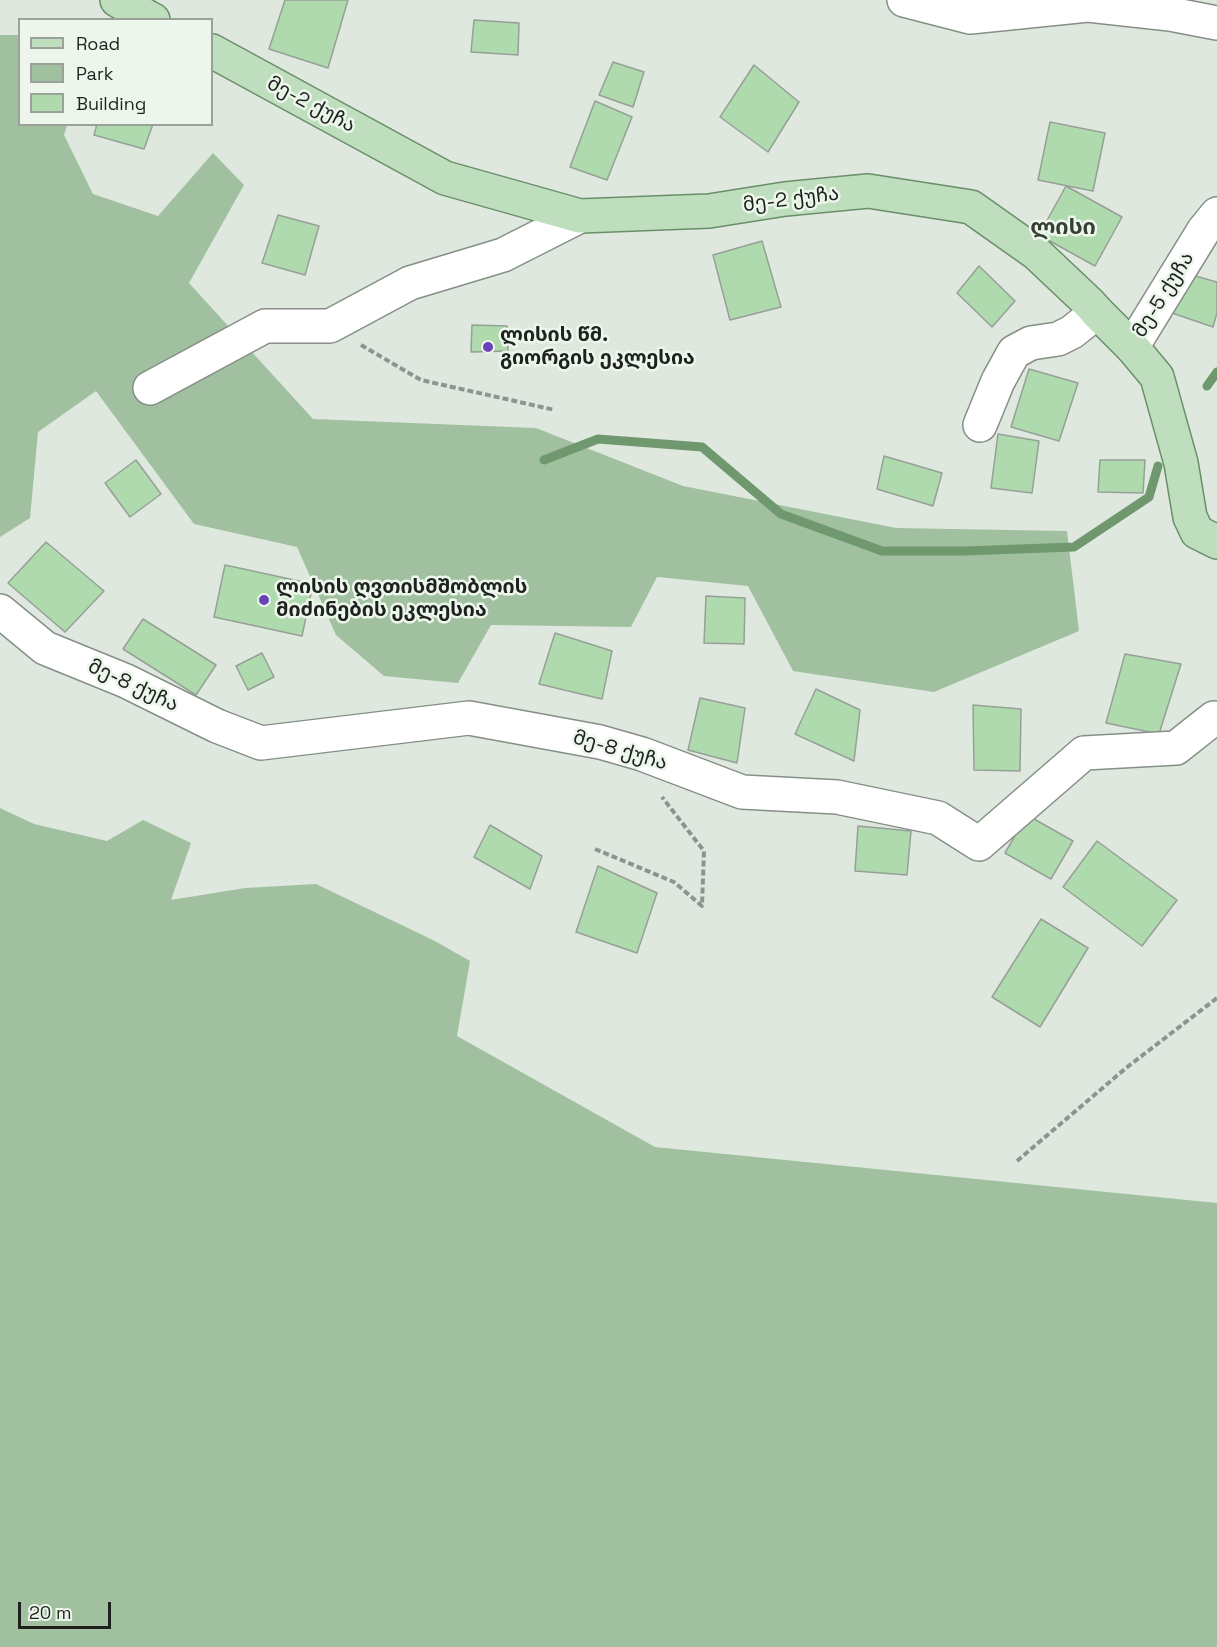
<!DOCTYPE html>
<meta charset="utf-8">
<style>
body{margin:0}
#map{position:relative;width:1217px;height:1647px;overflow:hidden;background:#dfe8de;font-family:"Space Grotesk",sans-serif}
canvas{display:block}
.legend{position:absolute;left:18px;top:18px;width:195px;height:108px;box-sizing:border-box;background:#ecf6eb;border:2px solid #9aa199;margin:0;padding:8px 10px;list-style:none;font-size:18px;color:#1e221e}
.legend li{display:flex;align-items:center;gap:12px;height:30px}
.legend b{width:30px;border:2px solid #9aa199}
.scale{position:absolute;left:18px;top:1602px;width:93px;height:27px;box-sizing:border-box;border:3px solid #1e221e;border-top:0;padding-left:8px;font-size:18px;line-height:21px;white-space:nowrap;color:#1e221e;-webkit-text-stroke:4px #ecf6eb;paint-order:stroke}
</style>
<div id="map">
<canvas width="1217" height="1647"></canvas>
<ul class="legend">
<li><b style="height:8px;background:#bedebe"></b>Road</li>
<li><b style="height:16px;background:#a1c0a0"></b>Park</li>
<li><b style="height:16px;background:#afdaae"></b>Building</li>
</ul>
<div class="scale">20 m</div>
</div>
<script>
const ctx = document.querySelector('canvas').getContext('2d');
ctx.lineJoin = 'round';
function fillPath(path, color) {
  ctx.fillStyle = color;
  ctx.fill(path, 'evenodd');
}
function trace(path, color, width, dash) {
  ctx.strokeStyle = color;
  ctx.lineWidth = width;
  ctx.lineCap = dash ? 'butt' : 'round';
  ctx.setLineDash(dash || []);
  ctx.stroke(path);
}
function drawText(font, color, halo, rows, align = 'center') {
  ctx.font = font + ' "Space Grotesk","Noto Sans Georgian",sans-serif';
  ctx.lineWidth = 5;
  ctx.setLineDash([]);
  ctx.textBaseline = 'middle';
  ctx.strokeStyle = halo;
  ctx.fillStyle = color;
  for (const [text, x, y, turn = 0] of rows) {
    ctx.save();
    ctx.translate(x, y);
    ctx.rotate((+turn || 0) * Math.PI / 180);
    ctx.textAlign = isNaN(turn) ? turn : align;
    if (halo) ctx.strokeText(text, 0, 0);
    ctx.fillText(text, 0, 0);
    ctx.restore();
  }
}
fillPath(new Path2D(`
 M 0,35 L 19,35 L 20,124 L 67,125 L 64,135 L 93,194 L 158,216 L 213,153 L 244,185 L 189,283 L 313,419 L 536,428 L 683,486 L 896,528 L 1067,531 L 1079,631 L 934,692 L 793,671 L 748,586 L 657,577 L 631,627 L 491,625 L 458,683 L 384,676 L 336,635 L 297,547 L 194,524 L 96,391 L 38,432 L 30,518 L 0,537 Z
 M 0,808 L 34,824 L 107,841 L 143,820 L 191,843 L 171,900 L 245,888 L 316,884 L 435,941 L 470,961 L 457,1036 L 655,1147 L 1217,1203 L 1217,1647 L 0,1647 Z`), '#a1c0a0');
trace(new Path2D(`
 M 1207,386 L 1217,372
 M 544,460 L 598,439 L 702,447 L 781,514 L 882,551 L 965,551 L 1074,547 L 1149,497 L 1158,466`), '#70986f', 9);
const building = new Path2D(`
 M 285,0 L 348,0 L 328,68 L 269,49 Z
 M 474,20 L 519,23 L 518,55 L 471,52 Z
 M 613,62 L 644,72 L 633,107 L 599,95 Z
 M 754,65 L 799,102 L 768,152 L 720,117 Z
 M 595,101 L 632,117 L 607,180 L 570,167 Z
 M 1050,122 L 1105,133 L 1093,191 L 1038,180 Z
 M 97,124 L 153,124 L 144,149 L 94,135 Z
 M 1066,186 L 1122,217 L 1095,266 L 1039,235 Z
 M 278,215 L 319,226 L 305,275 L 262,263 Z
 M 762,241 L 781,307 L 730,320 L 713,255 Z
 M 979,266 L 1015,301 L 992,327 L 957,293 Z
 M 1188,274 L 1217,282 L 1217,313 L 1213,327 L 1172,313 Z
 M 472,325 L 507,326 L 508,351 L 471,352 Z
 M 1029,369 L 1078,383 L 1059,441 L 1011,427 Z
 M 998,434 L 1039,441 L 1032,493 L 991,488 Z
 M 884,456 L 942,473 L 933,506 L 877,489 Z
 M 136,460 L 161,494 L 130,517 L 105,483 Z
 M 1100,460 L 1145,460 L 1143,493 L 1098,492 Z
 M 46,542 L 104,591 L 65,632 L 8,583 Z
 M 225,565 L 313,584 L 302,636 L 214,617 Z
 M 706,596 L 745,598 L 744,644 L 704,643 Z
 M 143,619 L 216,665 L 196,695 L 123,649 Z
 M 555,633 L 612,651 L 602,699 L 539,684 Z
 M 262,653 L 274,677 L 248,690 L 236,666 Z
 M 1125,654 L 1181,664 L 1159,734 L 1106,723 Z
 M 816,689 L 860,710 L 854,761 L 795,734 Z
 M 700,698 L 745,708 L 737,763 L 688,750 Z
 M 973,705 L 1021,709 L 1020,771 L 974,770 Z
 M 1027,815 L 1073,841 L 1051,879 L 1005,853 Z
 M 490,825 L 542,856 L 530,889 L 474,857 Z
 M 858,826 L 911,831 L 907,875 L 855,871 Z
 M 1097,841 L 1177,900 L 1142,946 L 1063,887 Z
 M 598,866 L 657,893 L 637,953 L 576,932 Z
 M 1041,919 L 1088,948 L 1040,1027 L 992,997 Z`);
fillPath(building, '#afdaae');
trace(building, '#97a097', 1.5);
const minor = new Path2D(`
 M 904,0 L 970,17 L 1088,5 L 1170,14 L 1217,23
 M 1132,347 L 1204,230 L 1217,214
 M 150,388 L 265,326 L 330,326 L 410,283 L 503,255 L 580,216
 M 980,425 L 998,381 L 1014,352 L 1031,343 L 1058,339 L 1072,332 L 1097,312
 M 0,611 L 45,648 L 126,681 L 217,726 L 261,743 L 469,718 L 600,742 L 642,754 L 742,792 L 837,797 L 938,818 L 979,844 L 1084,753 L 1176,748 L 1214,718 L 1217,719`);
const major = new Path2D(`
 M 117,0 L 153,20
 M 212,51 L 445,178 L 580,216 L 709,211 L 785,199 L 868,191 L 971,207 L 1036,253 L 1089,303 L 1097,312 L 1132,347 L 1157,377 L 1181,463 L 1190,517 L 1197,532 L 1217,542`);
trace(minor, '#868f86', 36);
trace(major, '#6a8e69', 36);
trace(new Path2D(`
 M 361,345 L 421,380 L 555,410
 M 595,849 L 674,882 L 702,906 L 704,851 L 662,797
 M 1017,1161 L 1126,1068 L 1217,998`), '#8e948d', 4, [6, 3]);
trace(minor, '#fff', 33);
trace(major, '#bedebe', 33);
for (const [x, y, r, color] of [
 [488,347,6,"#6941b9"],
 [264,600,6,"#6941b9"]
]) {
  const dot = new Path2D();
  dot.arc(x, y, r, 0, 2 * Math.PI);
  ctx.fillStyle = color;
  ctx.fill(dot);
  trace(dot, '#ecf6eb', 2);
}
drawText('20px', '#1e221e', '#ecf6eb', [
 ["მე-2 ქუჩა",311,105,28],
 ["მე-2 ქუჩა",791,200,-7],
 ["მე-5 ქუჩა",1164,295,-58],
 ["მე-8 ქუჩა",133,686,25],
 ["მე-8 ქუჩა",620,751,16]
]);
drawText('bold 20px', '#1e221e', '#ecf6eb', [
 ["ლისის წმ.",500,336],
 ["გიორგის ეკლესია",500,359],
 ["ლისის ღვთისმშობლის",276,588],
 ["მიძინების ეკლესია",276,611]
], 'left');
drawText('bold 22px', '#373f37', '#ecf6eb', [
 ["ლისი",1063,228]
]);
</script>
